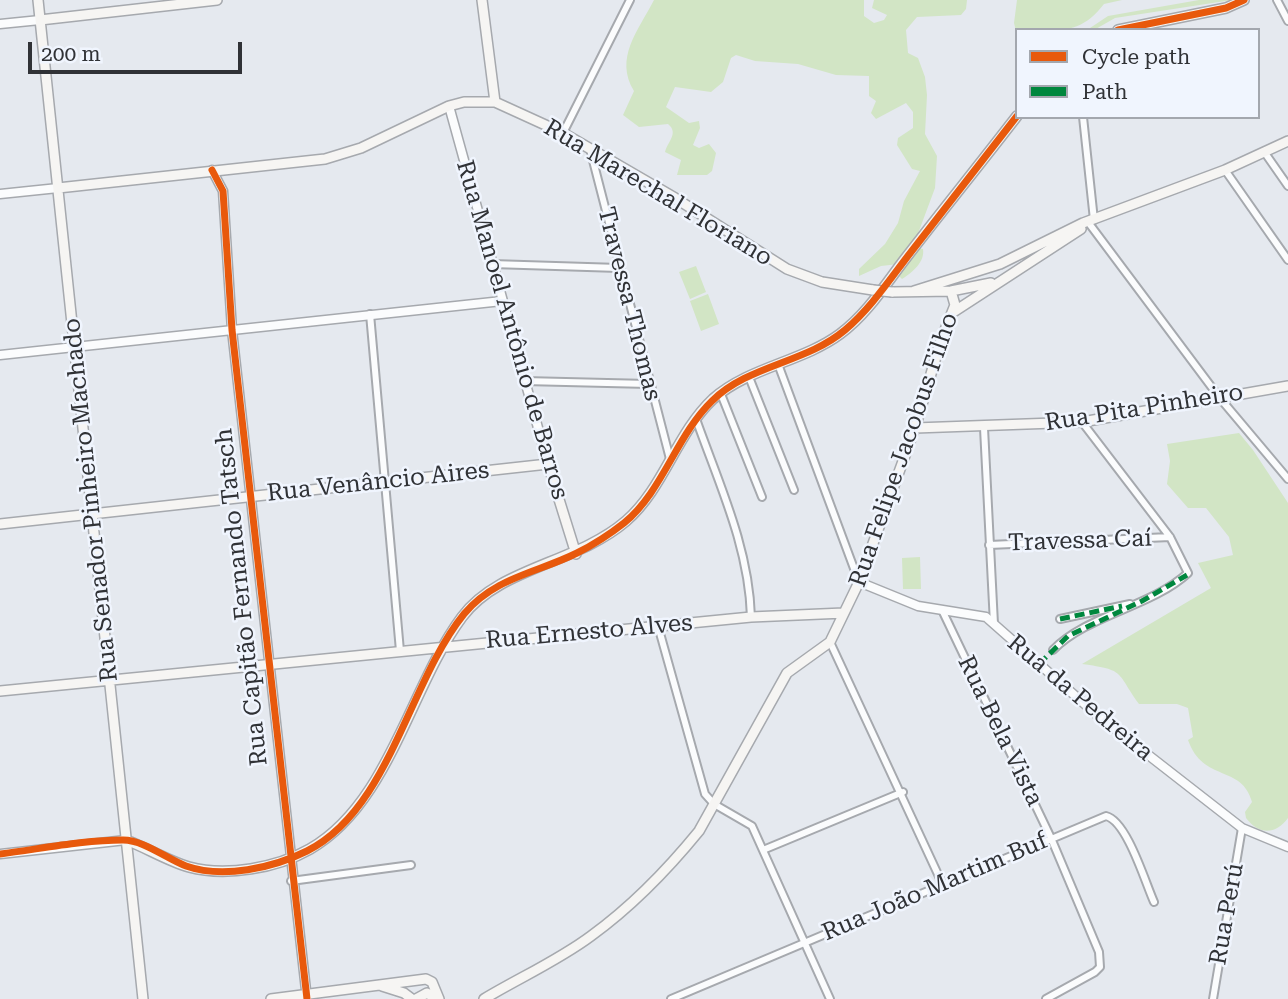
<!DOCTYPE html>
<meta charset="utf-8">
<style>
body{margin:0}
#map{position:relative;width:1288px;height:999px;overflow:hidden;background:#e5e9ef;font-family:"Roboto Serif",serif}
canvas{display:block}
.legend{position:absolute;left:1015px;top:28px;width:245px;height:91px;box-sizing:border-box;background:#f0f5fe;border:2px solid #a3a7ae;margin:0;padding:9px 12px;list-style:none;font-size:21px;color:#303236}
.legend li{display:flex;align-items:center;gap:14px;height:35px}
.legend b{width:35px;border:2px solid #a3a7ae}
.scale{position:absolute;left:28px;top:42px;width:214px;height:32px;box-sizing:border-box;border:4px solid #303236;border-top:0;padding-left:9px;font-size:21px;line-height:24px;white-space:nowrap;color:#303236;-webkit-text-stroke:5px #f0f5fe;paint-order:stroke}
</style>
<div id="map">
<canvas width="1288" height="999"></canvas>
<ul class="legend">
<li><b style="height:9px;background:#e8590c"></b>Cycle path</li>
<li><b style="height:9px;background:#00873e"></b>Path</li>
</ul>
<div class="scale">200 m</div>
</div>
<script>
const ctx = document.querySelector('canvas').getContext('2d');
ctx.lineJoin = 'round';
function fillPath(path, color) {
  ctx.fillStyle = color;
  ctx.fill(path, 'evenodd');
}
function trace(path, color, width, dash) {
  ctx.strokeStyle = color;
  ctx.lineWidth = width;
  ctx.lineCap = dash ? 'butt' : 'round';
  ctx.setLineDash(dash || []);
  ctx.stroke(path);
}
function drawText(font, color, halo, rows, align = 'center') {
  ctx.font = font + ' "Roboto Serif",serif';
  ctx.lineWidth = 5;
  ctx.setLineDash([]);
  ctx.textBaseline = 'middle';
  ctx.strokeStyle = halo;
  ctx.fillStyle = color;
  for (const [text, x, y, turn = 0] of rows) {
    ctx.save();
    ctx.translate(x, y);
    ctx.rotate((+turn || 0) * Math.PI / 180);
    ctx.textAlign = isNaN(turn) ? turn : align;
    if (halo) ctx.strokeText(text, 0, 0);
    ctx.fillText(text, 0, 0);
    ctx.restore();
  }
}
fillPath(new Path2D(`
 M 654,0 L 864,0 L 864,16 L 874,23 L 884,20 L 887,15 L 872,8 L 874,0 L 967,0 L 966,9 L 961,15 L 917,17 L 906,30 L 908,53 L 918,58 L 925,77 L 927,95 L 925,134 L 937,156 L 935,188 L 913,247 L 923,249 C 925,262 913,272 902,279 L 898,275 L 899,264 L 881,266 L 859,276 L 859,269 L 885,244 L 898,223 L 904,201 L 920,171 L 912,169 L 897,145 L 898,138 L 913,128 L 913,112 L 906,103 L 876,119 L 871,113 L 876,101 L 869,96 L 869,76 L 836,75 L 798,64 L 755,61 L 736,55 L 731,58 L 723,82 L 711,92 L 675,87 L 666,107 L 689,123 L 699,121 L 700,128 L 693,145 L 699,148 L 709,144 L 716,153 L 712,171 L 707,175 L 677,175 L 681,160 L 665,152 C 668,141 679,133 668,124 L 639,127 L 623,115 L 634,91 C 614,58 638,31 654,0 Z
 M 1017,0 L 1122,0 L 1104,4 C 1079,37 1055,30 1017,30 L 1017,35 L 1014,23 Z
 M 1199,0 L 1232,0 L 1115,18 L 1094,30 L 1087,30 L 1108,16 Z
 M 696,266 L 706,292 L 690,299 L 679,272 Z
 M 708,294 L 719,324 L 701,331 L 690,301 Z
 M 1239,433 L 1253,450 L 1288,503 L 1288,818 C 1276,834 1260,836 1246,818 L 1245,812 L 1252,802 C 1242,764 1203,783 1188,740 L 1193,737 L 1188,708 L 1177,704 L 1139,704 C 1116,672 1126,670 1082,664 L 1211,588 L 1198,563 L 1233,555 L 1229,537 L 1206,508 L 1188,508 L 1167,484 L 1170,461 L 1167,444 Z
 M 920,557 L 921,589 L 903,589 L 902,558 Z`), '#d2e5c5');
const minor = new Path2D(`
 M 1277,0 L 1288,21
 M 1083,117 L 1094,220
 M 563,133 L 630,0
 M 590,149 L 670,459
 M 1265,153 L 1288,186
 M 1225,170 L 1288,260
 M 1088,222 L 1219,397 L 1288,479
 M 492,264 L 619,268
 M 370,314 L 400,651
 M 778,364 L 859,582
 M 749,377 L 794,490
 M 524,381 L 649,384
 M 721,394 L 762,497
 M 696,419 C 719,484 749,547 751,617
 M 984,428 L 994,624
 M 989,545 L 1170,537
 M 943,612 L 1051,838 L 1099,952 L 1100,967 L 1095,972 L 1046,999
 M 1060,619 L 1130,604
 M 658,626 L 705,794 L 714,804 L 752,826 L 830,999
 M 830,642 L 942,883
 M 1053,650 C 1087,615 1151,607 1188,573 L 1170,537 L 1082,422
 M 763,850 L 903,792
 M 291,881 L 411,865
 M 671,999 L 1106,816 C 1127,821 1145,882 1154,902
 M 1213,999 L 1242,828`);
const tertiary = new Path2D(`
 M 0,24 L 40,20
 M 449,106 L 548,464
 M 212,170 L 223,191 L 232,330 L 307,999
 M 0,194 L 58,188
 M 0,355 L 502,301
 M 859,582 L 918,606 L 986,617 L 1097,715 L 1242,828 L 1288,847
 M 0,854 L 126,840`);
const secondary = new Path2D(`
 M 38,0 L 143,999
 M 482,0 L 495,102
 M 40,20 L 217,0
 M 1118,30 L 1226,8 L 1244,0
 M 58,188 L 325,159 L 361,148 L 449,106 L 464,102 L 495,102 L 563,133 L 675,198 L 787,269 L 822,282 L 873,290
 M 914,291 L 1000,264 L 1083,223 L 1225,170 L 1288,141
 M 892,292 L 951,291 L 991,283
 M 955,311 L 1081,229
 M 915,428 L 1082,422 L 1288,386
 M 0,524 L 548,464 L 576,554
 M 0,691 L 751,617 L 844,613
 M 126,840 C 147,848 168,861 189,867 C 226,877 277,868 310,849 C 389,804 410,687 462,617 C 499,567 576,564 626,521 C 664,488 676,434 713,399 C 749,367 802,362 840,334 C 867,314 885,285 905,259 C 942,211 980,164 1017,116
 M 382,986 L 404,993 L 412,999
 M 271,999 L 426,979 L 432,982 L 439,999
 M 416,999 L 427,993 L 436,999
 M 484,999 C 519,978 559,960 591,936 C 631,907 668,869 699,831 L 787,673 L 830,642 L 859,582 L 915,428 L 941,340 L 955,305 L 951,291`);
trace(minor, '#a6a9ae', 10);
trace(tertiary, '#a6a9ae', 11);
trace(secondary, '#a6a9ae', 12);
trace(minor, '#fbfcfd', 6);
trace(tertiary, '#fbfcfd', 8);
trace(secondary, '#f6f5f3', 9);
const secondaryBridge = new Path2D(`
 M 873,290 L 892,292`);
trace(secondaryBridge, '#a6a9ae', 12, []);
trace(secondaryBridge, '#f6f5f3', 9);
trace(new Path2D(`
 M 1060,619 L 1122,606
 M 1039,664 L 1068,636 L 1142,601 L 1187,575`), '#00873e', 5, [10, 5]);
trace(new Path2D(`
 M 1118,30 L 1226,8 L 1244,0
 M 212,170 L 223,191 L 232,330 L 307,999
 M 0,854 C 40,849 83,840 123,840 C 144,840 167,859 186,866 C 223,879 273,868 307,851 C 390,809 408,683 464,614 C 495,577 537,573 577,553 C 593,545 610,534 624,523 C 663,491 676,436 712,401 C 748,365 806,363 845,330 C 871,308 890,279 911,252 C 946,207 981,162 1017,116`), '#e8590c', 7);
drawText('24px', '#303236', '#f0f5fe', [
 ["Rua Marechal Floriano",658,193,31],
 ["Travessa Thomas",629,304,76],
 ["Rua Manoel Antônio de Barros",512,330,74],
 ["Rua Pita Pinheiro",1144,408,-9],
 ["Rua Felipe Jacobus Filho",904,450,-71],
 ["Rua Venâncio Aires",378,482,-6],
 ["Rua Senador Pinheiro Machado",91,500,-96],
 ["Travessa Caí",1080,541,-2],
 ["Rua Capitão Fernando Tatsch",242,597,-96],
 ["Rua Ernesto Alves",589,632,-5],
 ["Rua da Pedreira",1080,698,40],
 ["Rua Bela Vista",1000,731,64],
 ["Rua João Martim Buf",935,887,-23],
 ["Rua Perú",1227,914,-80]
]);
</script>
